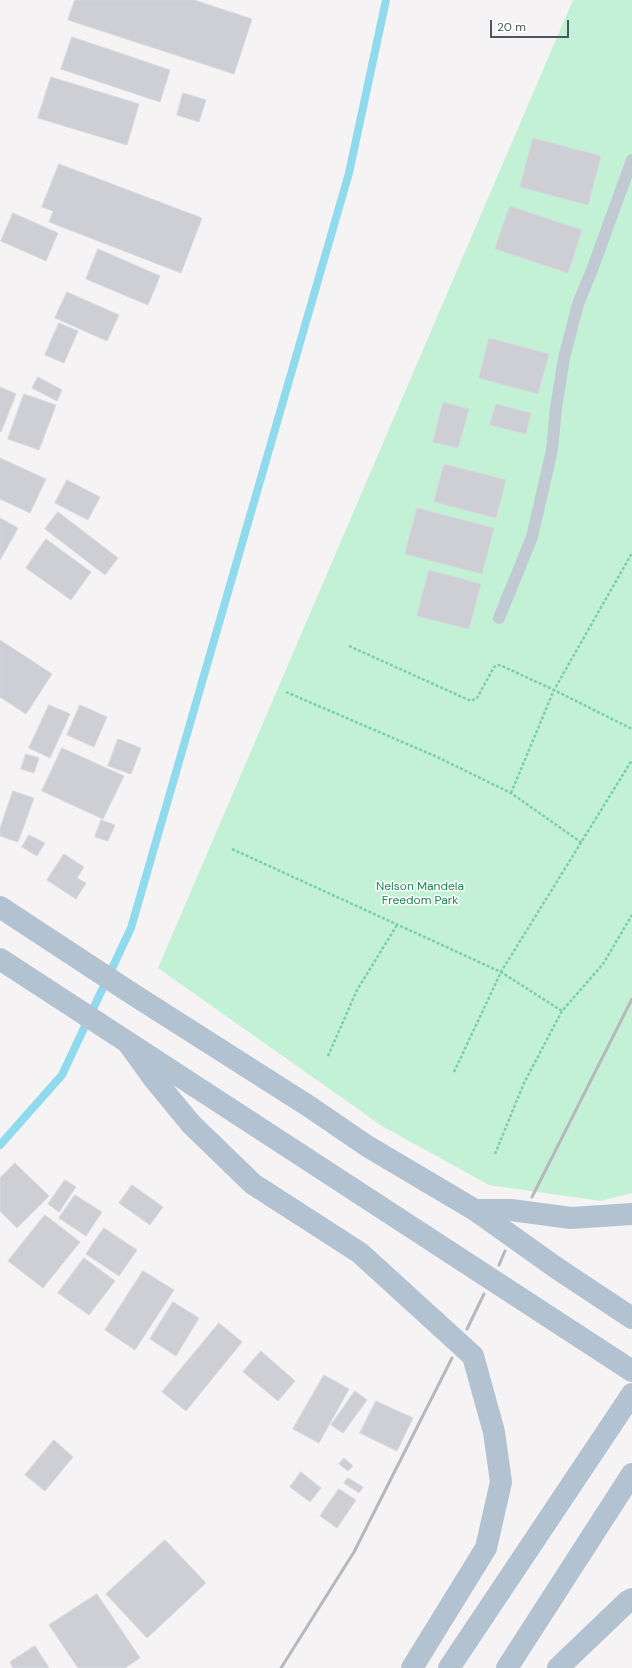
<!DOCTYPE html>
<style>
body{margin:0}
#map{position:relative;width:632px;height:1668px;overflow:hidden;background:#f5f3f3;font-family:"DM Sans",sans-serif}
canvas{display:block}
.scale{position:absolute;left:490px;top:20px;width:79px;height:18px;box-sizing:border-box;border:2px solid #4a5661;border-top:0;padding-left:5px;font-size:12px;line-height:14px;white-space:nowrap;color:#4a5661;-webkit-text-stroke:3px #fff;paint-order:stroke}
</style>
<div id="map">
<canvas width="632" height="1668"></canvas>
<div class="scale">20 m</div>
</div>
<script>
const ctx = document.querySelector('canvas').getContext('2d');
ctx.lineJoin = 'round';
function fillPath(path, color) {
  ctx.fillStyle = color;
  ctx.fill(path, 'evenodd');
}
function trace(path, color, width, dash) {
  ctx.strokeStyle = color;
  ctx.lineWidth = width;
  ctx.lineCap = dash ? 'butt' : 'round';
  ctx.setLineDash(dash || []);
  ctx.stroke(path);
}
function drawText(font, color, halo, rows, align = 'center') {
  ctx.font = font + ' "DM Sans",sans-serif';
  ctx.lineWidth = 3;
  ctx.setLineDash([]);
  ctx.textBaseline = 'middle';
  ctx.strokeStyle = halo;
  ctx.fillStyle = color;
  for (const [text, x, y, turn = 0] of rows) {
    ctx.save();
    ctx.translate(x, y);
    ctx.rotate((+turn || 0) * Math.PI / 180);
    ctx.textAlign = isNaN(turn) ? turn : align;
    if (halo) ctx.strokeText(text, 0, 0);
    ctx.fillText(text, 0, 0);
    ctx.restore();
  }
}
fillPath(new Path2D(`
 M 573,0 L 632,0 L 632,1193 L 601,1201 L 489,1185 L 382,1126 L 158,968 Z`), '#c3f1d5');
trace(new Path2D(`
 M 0,1145 L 62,1075 L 131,928 L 349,173 L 386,0`), '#90daee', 8);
const building = new Path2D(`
 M 75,0 L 194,0 L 252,19 L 234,74 L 68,20 Z
 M 72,37 L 170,70 L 160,102 L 61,69 Z
 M 51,77 L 139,104 L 127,145 L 38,118 Z
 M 183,93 L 206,100 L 199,122 L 177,115 Z
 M 533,138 L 601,156 L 588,205 L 520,187 Z
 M 59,164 L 202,218 L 181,273 L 49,222 L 53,211 L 42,207 Z
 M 510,206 L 582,230 L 568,273 L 495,249 Z
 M 13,213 L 58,233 L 46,261 L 1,241 Z
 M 98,249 L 160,276 L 148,305 L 86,279 Z
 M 67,292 L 119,315 L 107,341 L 55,318 Z
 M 59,323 L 78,331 L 64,363 L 45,355 Z
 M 489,338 L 549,354 L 538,394 L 479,378 Z
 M 38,377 L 62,390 L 57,401 L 32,388 Z
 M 0,387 L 16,394 L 1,432 L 0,431 Z
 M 24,394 L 56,405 L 39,450 L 8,439 Z
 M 443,402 L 469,409 L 458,448 L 433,442 Z
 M 496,404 L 531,413 L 526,434 L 490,425 Z
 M 0,458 L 46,479 L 30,513 L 0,499 Z
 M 444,464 L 506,480 L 496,518 L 434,502 Z
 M 67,480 L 100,497 L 88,520 L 55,503 Z
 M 417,508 L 494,528 L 482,574 L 405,554 Z
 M 58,512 L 118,558 L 105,575 L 45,529 Z
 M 0,518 L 18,528 L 0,560 Z
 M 46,539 L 91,572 L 71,600 L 26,568 Z
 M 429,570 L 481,584 L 469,629 L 417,616 Z
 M 0,640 L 52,674 L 26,714 L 0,697 Z
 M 49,705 L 70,714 L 50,758 L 29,748 Z
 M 80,705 L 107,717 L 94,747 L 67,735 Z
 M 118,739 L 141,748 L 131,774 L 108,766 Z
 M 62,748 L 124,776 L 103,819 L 42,791 Z
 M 26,754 L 39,758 L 34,773 L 21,769 Z
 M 13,791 L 34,798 L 18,842 L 0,836 L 0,829 Z
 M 101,820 L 115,825 L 108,841 L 95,837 Z
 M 29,835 L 45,843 L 37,856 L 22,847 Z
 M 64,854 L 84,867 L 77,878 L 86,883 L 76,899 L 47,880 Z
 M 15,1163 L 49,1196 L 17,1228 L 0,1211 L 0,1178 Z
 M 65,1180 L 76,1187 L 59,1212 L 48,1204 Z
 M 132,1185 L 163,1207 L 150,1225 L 119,1203 Z
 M 75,1195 L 102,1212 L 86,1236 L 59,1218 Z
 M 45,1215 L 80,1242 L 43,1288 L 8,1261 Z
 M 104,1228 L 137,1250 L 119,1276 L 86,1254 Z
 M 84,1258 L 115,1281 L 89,1315 L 58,1293 Z
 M 143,1271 L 174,1290 L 135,1350 L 105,1330 Z
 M 173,1302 L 199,1318 L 176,1356 L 150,1339 Z
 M 219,1323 L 242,1342 L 186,1411 L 162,1392 Z
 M 261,1351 L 295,1381 L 278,1401 L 243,1372 Z
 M 324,1375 L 349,1389 L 319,1443 L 293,1429 Z
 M 355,1391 L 367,1400 L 343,1433 L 331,1425 Z
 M 376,1401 L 413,1418 L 397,1451 L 360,1433 Z
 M 54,1440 L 73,1457 L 45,1491 L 25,1475 Z
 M 344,1458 L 353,1466 L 348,1471 L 339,1464 Z
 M 301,1472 L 321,1488 L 310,1502 L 290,1487 Z
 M 348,1478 L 363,1487 L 359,1493 L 344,1483 Z
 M 339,1489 L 356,1500 L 337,1528 L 320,1516 Z
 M 165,1540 L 206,1583 L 147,1638 L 106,1594 Z
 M 97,1594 L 140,1658 L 125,1668 L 78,1668 L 49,1625 Z
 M 35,1646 L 49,1668 L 13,1668 L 10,1662 Z`);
fillPath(building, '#cdcfd5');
trace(building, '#d7d9de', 1);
trace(new Path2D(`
 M 349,646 L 471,701 L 477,698 L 494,667 L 498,665 L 502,666 L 554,690 L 632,729
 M 286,692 L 435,756 L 511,793 L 582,843
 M 511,793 L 554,690 L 632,553
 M 232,849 L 501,972 L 562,1011
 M 328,1056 L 357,990 L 397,925
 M 454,1072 L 501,972 L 632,760
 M 495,1154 L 524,1083 L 562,1011 L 603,964 L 632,915`), '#7ad0a6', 2.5, [3, 2]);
trace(new Path2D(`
 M 499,618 L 532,537 L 552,450 L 556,408 L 564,358 L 578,304 L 592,270 L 632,160`), '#c1cad2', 12);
trace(new Path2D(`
 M 0,907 L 131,993 L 310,1107 L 367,1146 L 475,1210 L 558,1269 L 632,1318
 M 0,959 L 632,1371
 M 128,1043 L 154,1079 L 191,1124 L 253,1184 L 360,1253 L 473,1356 L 494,1432 L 501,1482 L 486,1548 L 412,1668
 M 475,1210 L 511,1210 L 571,1218 L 632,1214
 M 449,1668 L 632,1394
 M 507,1668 L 632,1474
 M 558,1668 L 628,1601 L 632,1599`), '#b3c2d1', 22);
trace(new Path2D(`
 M 532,1197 L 632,999
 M 499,1265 L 505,1251
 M 467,1329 L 484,1294
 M 281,1668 L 354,1552 L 452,1358`), '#b5b8bd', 3);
drawText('12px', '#17864f', '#fff', [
 ["Nelson Mandela",420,887],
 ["Freedom Park",420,901]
]);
</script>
